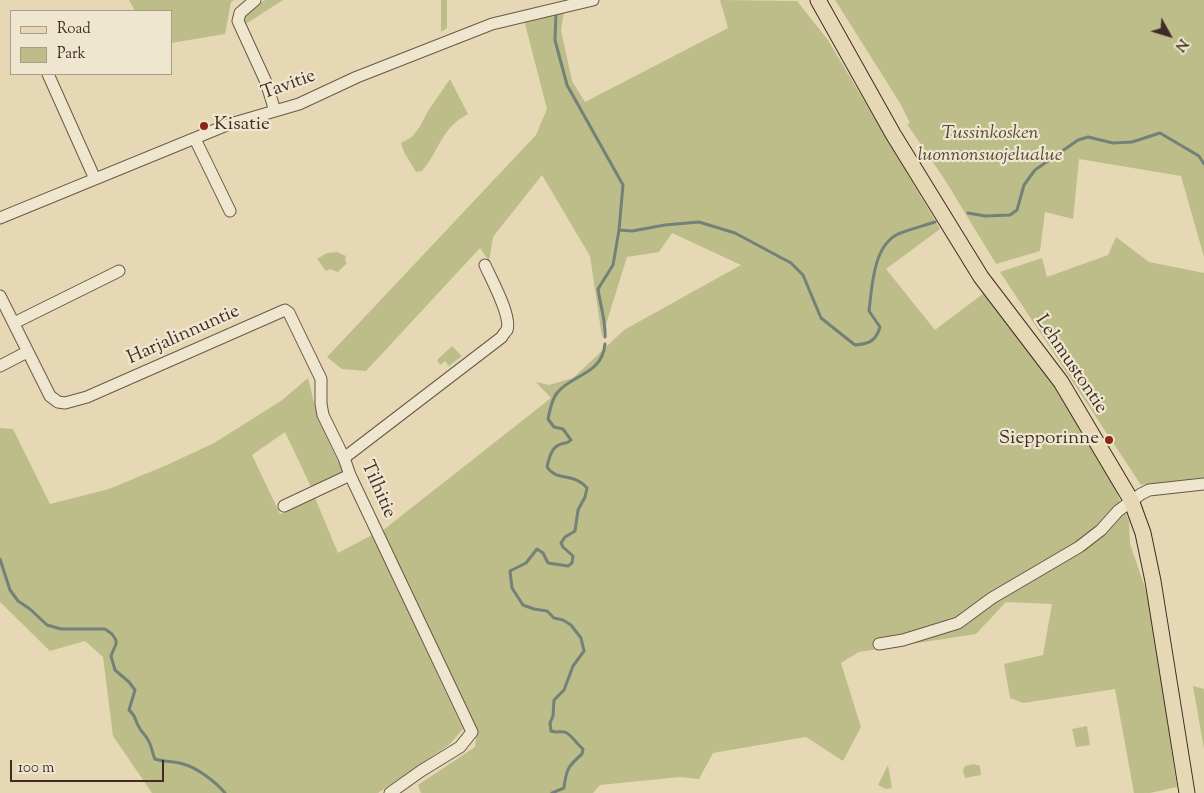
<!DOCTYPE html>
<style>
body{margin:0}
#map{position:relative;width:1204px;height:793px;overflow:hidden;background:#e7d8b5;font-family:"Sorts Mill Goudy",serif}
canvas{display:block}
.legend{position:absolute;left:10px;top:10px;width:162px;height:65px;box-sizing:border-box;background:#efe6cf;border:1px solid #a99c8b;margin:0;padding:6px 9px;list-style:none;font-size:15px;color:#402c24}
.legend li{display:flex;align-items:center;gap:10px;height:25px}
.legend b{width:25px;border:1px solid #a99c8b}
.north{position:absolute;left:1144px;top:10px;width:50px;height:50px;-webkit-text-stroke:4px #efe6cf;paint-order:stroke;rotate:129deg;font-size:14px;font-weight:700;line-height:20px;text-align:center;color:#402c24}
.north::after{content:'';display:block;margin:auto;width:18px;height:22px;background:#402c24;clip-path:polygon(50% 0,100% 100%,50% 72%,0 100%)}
.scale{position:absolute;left:10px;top:760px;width:154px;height:22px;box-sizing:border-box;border:2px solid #402c24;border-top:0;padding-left:6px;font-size:15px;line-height:18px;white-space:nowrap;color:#402c24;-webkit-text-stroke:4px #efe6cf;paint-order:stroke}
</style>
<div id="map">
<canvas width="1204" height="793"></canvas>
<ul class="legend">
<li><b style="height:6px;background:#e7d8b5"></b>Road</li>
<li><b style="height:14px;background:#bcbd89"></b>Park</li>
</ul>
<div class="north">N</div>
<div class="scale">100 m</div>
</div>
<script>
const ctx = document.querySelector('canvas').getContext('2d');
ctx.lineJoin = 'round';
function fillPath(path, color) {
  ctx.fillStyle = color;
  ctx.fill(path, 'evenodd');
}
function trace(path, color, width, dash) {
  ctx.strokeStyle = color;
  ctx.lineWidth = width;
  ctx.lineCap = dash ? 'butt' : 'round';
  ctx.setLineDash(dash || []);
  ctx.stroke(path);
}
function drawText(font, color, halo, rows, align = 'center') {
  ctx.font = font + ' "Sorts Mill Goudy",serif';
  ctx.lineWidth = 4.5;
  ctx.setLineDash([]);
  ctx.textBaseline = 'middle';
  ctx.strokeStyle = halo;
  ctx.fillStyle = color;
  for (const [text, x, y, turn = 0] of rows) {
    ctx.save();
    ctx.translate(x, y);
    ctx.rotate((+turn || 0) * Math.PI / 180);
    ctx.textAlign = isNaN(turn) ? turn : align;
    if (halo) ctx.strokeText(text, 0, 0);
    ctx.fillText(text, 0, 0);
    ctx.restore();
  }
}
fillPath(new Path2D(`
 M 129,0 L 234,0 L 231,2 L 225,34 L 171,43 L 171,11 L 135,11 Z
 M 265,0 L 283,0 L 244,25 C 245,10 253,8 265,0 Z
 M 441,0 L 447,0 L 447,28 L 441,32 Z
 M 720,0 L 797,1 L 828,40 L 940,229 L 886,269 L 935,330 L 984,293 L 1055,388 L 1119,485 L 1117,494 L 1129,521 L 1130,544 L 1148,596 L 1177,787 L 1150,793 L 1134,793 L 1115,689 L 1023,703 L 1010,698 L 1004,664 L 1043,655 L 1052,604 L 1006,602 L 976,634 L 859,652 L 841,663 L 861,727 L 843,761 L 806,737 L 713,753 L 699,779 L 680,777 L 600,785 L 593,793 L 421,793 L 418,785 L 475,747 L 477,730 L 382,531 L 551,398 L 536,382 L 549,385 L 573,378 L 624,330 L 741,265 L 672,233 L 659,252 L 627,257 L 602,337 L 590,256 L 542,175 L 493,237 L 489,261 L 480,248 L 366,371 L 342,369 L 327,357 L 536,135 L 547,109 L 524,20 L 564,11 L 561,30 L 572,81 L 585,102 L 728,28 Z
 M 835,0 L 1204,0 L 1204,257 L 1181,176 L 1079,159 L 1073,219 L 1045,212 L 1040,251 L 996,264 L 945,180 L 907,124 L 910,123 L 900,103 Z
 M 450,79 L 468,114 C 441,128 440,150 422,171 L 416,172 L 404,152 L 401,143 L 412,137 L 419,128 L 428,111 Z
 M 1116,237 L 1149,262 L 1204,273 L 1204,478 L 1141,485 L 1000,272 L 1042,258 L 1047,277 L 1108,255 Z
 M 337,252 L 346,256 L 345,261 L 347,263 L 338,272 L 330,269 L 326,271 L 317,259 L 327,253 Z
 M 452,346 L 462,356 L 449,366 L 445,361 L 440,365 L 437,360 Z
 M 308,378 L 318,419 L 344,474 L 311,487 L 285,432 L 252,455 L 280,514 L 315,498 L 338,553 L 372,535 L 463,729 L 450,744 L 378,793 L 152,793 L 113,736 L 103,657 L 85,641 L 50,651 L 0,602 L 0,428 L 13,429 L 50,504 L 109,489 L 167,465 L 214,443 L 281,401 Z
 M 1193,686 L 1204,689 L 1204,749 Z
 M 1087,726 L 1090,745 L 1076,747 L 1072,729 Z
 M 974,764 L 980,766 L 981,775 L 965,778 L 963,770 L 965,766 Z
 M 888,765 L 892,788 L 886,789 L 878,785 Z`), '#bcbd89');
trace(new Path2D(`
 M 556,13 L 555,40 L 567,85 L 623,185 L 619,230 L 613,265 L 598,289 C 600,304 606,321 605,337
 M 968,213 L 985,216 L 1010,215 L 1017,210 L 1024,185 L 1035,170 L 1078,140 L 1088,137 L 1113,143 L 1132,142 L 1160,133 L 1199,156 L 1204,164
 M 619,230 L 632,231 L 665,225 L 699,222 L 735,233 L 791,263 L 803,275 L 821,318 L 855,345 C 869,344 876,341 880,327 L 869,311 C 872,287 873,246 898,234 C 910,229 923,226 935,222
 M 0,559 L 10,590 L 18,601 L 30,609 L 47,625 L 61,629 L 105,629 L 112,634 L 116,640 L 116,644 L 111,656 L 115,670 L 129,682 L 135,690 L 129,710 C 137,717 134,719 139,727 C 141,732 146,735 148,740 C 152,746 152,753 155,759 C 164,762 174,761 183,764 C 196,767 216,782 225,793
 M 552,793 L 564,788 C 566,770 568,766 582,754 L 583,749 C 577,745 570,732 564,732 C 559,731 557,733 551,731 L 550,723 L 553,716 L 554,700 L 564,690 L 573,666 L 584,651 L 581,638 L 571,625 L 563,620 L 554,618 L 547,611 L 534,609 L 523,605 L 512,588 L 510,571 L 526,563 L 537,549 L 543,553 L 548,563 L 568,566 L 572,563 L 573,556 L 563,547 L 561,543 L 565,537 L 575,531 L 578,510 L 585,497 L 587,488 C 574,472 557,482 547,467 C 549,459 551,448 559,445 C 564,442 566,445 571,440 L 563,429 L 554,427 L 548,419 C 550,410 551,401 557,393 C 572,374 602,375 605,344`), '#748179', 3);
const minor = new Path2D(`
 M 255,0 L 240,13 L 238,21 L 266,82 L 275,111
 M 48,74 L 95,179
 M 195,139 L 230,211
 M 0,218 L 227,125 L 299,104 L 357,77 L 492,24 L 593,0
 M 0,296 L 50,396 L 58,402 L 65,403 L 87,397 L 285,310 L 289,313 L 321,379 L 321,404 L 323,415 L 344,458
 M 14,323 L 119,271
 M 0,366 L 27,352
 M 284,506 L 350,475
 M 879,644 L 903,640 L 958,623 L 992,598 L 1079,547 L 1101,530 L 1118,511 L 1141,494 L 1149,490 L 1204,484
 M 390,793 L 421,771 L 460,747 L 472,732 L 350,475 L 344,458 L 502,337 C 502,336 506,331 507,330 C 512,316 491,279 485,265`);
const major = new Path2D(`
 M 818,0 L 893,134 L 981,277 L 1061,382 L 1131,500 L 1143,533 L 1153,581 L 1187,793`);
trace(minor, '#6a5748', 13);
trace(major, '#402c24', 17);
trace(minor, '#efe6cf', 11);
trace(major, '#e7d8b5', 15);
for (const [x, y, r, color] of [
 [204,126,5,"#8f2418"],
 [1109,440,5,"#8f2418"]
]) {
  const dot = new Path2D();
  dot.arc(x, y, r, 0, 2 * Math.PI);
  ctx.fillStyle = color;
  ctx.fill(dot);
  trace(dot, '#efe6cf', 2);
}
drawText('19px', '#402c24', '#efe6cf', [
 ["Tavitie",289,86,-20],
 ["Harjalinnuntie",184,336,-24],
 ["Lehmustontie",1070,365,56],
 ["Tilhitie",377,490,66]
]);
drawText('19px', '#402c24', '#efe6cf', [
 ["Kisatie",214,126],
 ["Siepporinne",1099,440,"right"]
], 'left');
drawText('italic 19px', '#594938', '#efe6cf', [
 ["Tussinkosken",990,135],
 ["luonnonsuojelualue",990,157]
]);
</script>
